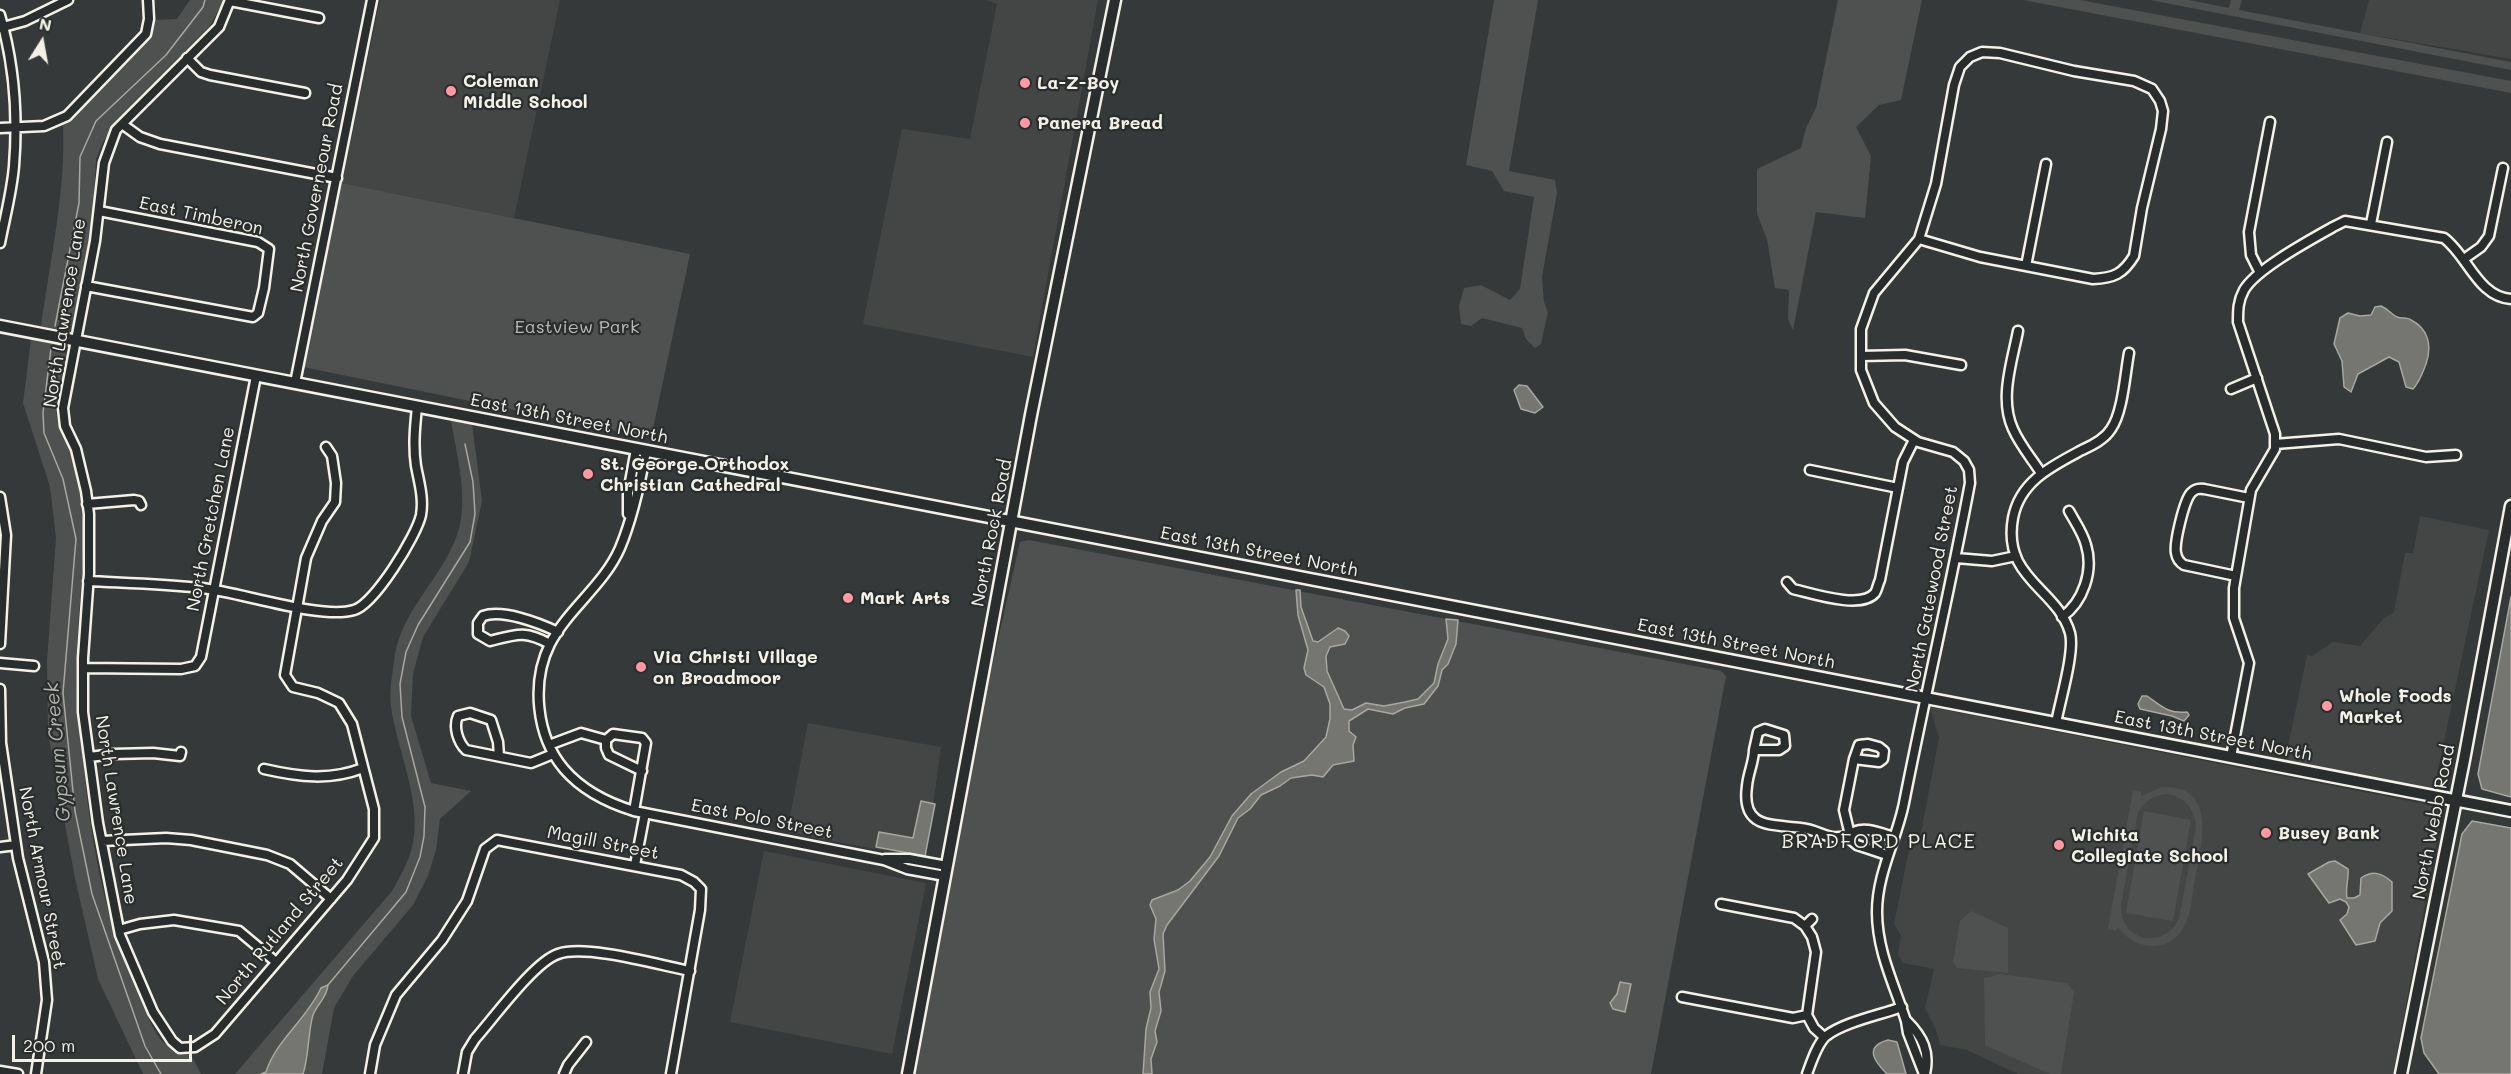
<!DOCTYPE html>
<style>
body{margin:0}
#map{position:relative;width:2511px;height:1074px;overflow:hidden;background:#363939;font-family:Mali,sans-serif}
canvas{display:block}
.north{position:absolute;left:12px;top:12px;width:60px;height:60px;-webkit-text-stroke:4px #2a2d2e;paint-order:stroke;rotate:11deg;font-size:16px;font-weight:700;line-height:24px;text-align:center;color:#f4f1e8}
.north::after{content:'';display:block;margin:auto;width:21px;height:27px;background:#f4f1e8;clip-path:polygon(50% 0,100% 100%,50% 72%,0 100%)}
.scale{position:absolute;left:12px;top:1035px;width:180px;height:27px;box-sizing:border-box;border:3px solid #f4f1e8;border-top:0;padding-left:8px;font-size:18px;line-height:21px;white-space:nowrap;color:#f4f1e8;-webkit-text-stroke:4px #2a2d2e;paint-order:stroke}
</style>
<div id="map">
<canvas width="2511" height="1074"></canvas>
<div class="north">N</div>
<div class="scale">200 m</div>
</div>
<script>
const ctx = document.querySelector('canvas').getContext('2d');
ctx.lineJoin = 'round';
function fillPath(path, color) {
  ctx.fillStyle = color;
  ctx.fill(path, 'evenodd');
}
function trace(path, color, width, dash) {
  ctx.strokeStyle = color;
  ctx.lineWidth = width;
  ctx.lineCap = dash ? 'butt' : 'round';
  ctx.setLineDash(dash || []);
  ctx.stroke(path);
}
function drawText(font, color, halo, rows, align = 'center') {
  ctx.font = font + ' Mali,sans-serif';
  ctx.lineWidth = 4.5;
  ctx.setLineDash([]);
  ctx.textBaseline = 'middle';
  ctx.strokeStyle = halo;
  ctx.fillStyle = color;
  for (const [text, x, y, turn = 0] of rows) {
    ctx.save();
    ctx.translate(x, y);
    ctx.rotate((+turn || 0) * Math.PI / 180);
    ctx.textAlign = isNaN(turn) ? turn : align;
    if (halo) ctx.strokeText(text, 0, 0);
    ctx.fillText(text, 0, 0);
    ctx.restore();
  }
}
fillPath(new Path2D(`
 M 380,0 L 560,0 L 514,218 L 342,183 Z
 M 985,0 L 1098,0 L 1033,357 L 863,324 L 902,129 L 970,139 L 997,4 Z
 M 2369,0 L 2511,0 L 2511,59 L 2360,33 Z
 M 2420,516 L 2489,530 L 2434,788 L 2285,761 L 2307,655 L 2312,656 L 2333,642 L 2360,646 L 2383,619 L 2394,612 L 2405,553 L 2413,553 Z
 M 1930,707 L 2435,806 L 2441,818 L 2393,1074 L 2018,1074 L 1967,1050 L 1940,1045 L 1936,1030 L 1925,1008 L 1934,969 L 1903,963 L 1898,955 L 1901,935 L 1894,924 L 1909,850 L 1919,843 L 1939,738 Z
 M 808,723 L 941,747 L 926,856 L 875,849 L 787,832 Z
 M 764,851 L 926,883 L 892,1054 L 730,1022 Z`), '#434645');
fillPath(new Path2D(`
 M 190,0 L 224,0 L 210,26 L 121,116 L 103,142 L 96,159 L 93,220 L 74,326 L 68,332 L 41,326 C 50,261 66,190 63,125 L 147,39 L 153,20 L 177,19 Z
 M 1494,0 L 1538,0 L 1509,171 L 1555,180 L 1557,193 L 1542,277 L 1544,302 L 1548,312 L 1541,344 L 1535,348 L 1526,339 L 1522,328 L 1482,318 L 1471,326 L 1461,324 L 1459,306 L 1464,288 L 1481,285 L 1510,300 L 1520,289 L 1534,197 L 1504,191 L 1492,171 L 1466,165 Z
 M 1838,0 L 1922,0 L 1901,100 L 1879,105 L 1856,127 L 1871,156 L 1865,218 L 1816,212 L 1793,330 L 1788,319 L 1789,290 L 1775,288 L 1767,239 L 1757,214 L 1757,169 L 1801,148 L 1806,128 L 1816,108 Z
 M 2023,0 L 2080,0 L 2511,81 L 2511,93 Z
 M 2150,0 L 2189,0 L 2229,8 L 2231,0 L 2242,0 L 2239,10 L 2511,62 L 2511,70 Z
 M 342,183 L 690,254 L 651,438 L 303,367 Z
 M 31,339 L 66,347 C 66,372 52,398 58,423 C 60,432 66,440 69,449 C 77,470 82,496 83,520 C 85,565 78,610 77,656 C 75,687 79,719 82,751 C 90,835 103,920 140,997 C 153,1025 155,1049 190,1053 L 201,1074 L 143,1074 L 98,979 L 75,878 L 48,733 L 47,661 L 56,538 L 50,487 L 23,403 Z
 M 451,420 L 472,424 L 482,501 L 469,562 L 423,637 L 413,674 L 411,716 L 431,783 L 471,791 L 440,819 L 436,850 L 428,876 L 413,905 L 353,976 L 334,1008 L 322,1074 L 235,1074 L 392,891 C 402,873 412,856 414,836 C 419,795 397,748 391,707 C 389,693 392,676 394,662 C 398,616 435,585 453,545 C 472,507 457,459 451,420 Z
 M 1029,540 L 1721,671 L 1726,676 L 1651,1074 L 904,1074 L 941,894 L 1020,542 Z
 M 2162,787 C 2219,785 2201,846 2195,880 C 2192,897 2191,919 2180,933 C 2163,954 2132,948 2118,927 L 2116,931 L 2108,929 L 2133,790 L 2141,792 L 2141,796 ZM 2167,794 C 2185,797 2195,809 2196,827 L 2179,919 C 2163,951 2119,941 2121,905 L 2138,812 C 2145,801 2154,795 2167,794 Z
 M 2144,811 L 2191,820 L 2173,921 L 2126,913 Z
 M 1971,911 L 2008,928 L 2008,973 L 1957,968 L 1953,962 L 1960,921 Z
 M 2000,974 L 2067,983 L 2074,992 L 2061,1074 L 2050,1074 L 1985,1045 L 1984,978 Z`), '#4e514f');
const water = new Path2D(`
 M 2381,306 C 2388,309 2391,314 2397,317 C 2401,319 2407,317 2411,320 C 2429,329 2432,346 2426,364 C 2422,374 2420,381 2413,389 L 2406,387 L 2399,362 L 2389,357 L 2358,374 L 2351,392 L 2344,387 L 2342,361 L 2334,344 L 2340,318 L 2348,313 L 2360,316 L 2371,315 L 2375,307 Z
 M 1519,385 L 1527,386 L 1543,407 L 1535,413 L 1521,409 L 1514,390 Z
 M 1296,590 L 1300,590 L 1301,607 L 1313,641 L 1318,642 L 1338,628 L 1345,631 L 1349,636 L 1345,644 L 1330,647 L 1326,656 L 1327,671 L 1344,709 L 1352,710 L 1366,703 L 1384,706 L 1405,702 L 1418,699 L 1434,683 L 1438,664 L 1448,639 L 1446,619 L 1458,620 L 1456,644 L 1448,664 L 1442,670 L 1438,686 L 1424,704 L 1405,708 L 1393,714 L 1368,709 L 1349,721 L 1349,731 L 1356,737 L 1353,745 L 1354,761 L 1333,765 L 1323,777 L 1312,775 L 1291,778 L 1280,786 L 1261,795 L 1250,809 L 1238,818 L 1219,856 L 1167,925 L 1163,934 L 1165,971 L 1159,992 L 1161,1011 L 1155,1031 L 1157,1042 L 1151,1059 L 1152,1074 L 1143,1074 L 1146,1029 L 1151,1008 L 1150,992 L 1159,969 L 1154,939 L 1156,919 L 1150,905 L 1152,900 L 1178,890 L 1190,881 L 1210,857 L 1232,816 L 1251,794 L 1281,772 L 1304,761 L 1326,737 L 1330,719 L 1330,704 L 1324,687 L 1306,675 L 1304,668 L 1308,650 L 1298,615 Z
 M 2511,597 L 2511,797 L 2482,789 L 2478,774 Z
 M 2142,696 L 2147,696 C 2161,706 2168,714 2187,712 L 2189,715 L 2184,721 L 2172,716 L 2140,709 L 2138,704 Z
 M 921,801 L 935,804 L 925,856 L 876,847 L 879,832 L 913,838 Z
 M 2472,821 L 2511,828 L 2511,1074 L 2439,1074 L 2424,1053 L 2421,1038 L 2462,834 Z
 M 2335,861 L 2348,869 C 2349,879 2345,888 2347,898 L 2354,898 L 2360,895 L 2361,878 C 2373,870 2382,873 2392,882 L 2392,911 L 2380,923 L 2375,941 L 2356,945 L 2340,920 L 2347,914 L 2349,907 L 2346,902 L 2340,899 L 2329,903 L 2308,874 L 2329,862 Z
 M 1620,982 L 1631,984 L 1625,1012 L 1613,1009 L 1610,1003 L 1617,994 Z
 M 328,985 C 327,998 317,1004 313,1015 C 308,1031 309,1056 303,1074 L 261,1074 L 266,1072 C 276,1040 307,1019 321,988 Z
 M 1888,1040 L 1897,1042 L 1906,1074 L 1887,1074 C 1875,1062 1863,1047 1888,1040 Z`);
fillPath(water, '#757572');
trace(water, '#a8a7a1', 1.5);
trace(new Path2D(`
 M 55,326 L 79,203 L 80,157 L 96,121 L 166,55 L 203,7 L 205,0
 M 51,348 L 43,413 L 44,433 L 63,479 L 76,539 L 63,693 L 75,811 L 92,894 L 145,1046 L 161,1074
 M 328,985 L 406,892 L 420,857 L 424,836 L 425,807 L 402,717 L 400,684 L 406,652 L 418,625 L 470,542 L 475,514 L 473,482 L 465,444`), '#a8a7a1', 1.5);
const minor = new Path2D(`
 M 230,0 L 219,27 L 116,130 L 104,163 L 95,241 L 63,408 L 65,426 L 76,449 L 86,491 L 89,514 L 89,574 L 83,658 L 83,712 L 98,823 L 120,935 L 153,1012 L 172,1041 L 180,1048 L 195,1047 L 215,1034 L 347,880 L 374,838 L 374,809 L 352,724 L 339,703 L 318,693 L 293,687 L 285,675 L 306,558 L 322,521 L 335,502 L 336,483 L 332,456 L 326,447
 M 230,1 L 319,18
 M 0,15 C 14,63 18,116 14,166 C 12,191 5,217 0,243
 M 0,28 L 25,21 L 68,0
 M 187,58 L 201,72 L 210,75 L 305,93
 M 122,124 L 140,137 L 160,144 L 337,178
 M 0,128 L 44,126 L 67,116 L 146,34 L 149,19 L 148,0
 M 2371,224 L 2387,142
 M 1919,239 L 1980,257 L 2093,279 C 2114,278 2123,274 2134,256 L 2142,208 L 2161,129 L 2163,111 L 2160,101 L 2152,89 L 2134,81 L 2074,71 L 2000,53 L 1982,52 L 1970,57 L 1960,67 L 1954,85 L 1936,184 L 1919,239 L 1874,293 L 1861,329 L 1861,370 L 1874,403 L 1895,427 L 1918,442 L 1953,452 L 1964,461 L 1969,470 L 1970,483 C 1950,590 1925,696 1904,803 C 1897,839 1877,873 1877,912 C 1877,951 1894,984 1906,1021 L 1908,1033 L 1924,1074
 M 2464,259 L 2481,247 L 2489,236 L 2503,168
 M 2026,266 L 2046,164
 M 2260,273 L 2251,255 L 2249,232 L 2270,122
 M 86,286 L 253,317 L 258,313 L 264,288 L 269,249 L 258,242 L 99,211
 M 2018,331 C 2012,362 1999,399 2013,429 C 2020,445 2032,459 2041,473
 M 1861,356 L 1905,355 L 1961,365
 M 295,383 L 372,0
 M 2231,389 L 2257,378
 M 2275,444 L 2339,439 L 2426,457 L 2456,455
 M 646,451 C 640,484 633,517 620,548 C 604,585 568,609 550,644 C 531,682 536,736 564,769 C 582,790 608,803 634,811 L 884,860 L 907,869 L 945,876
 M 1810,470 L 1898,488
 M 0,497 L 6,535 L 0,644
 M 87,504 L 134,500 L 139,501 L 141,505
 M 628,514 L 628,493 L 636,449
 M 1956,558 L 1992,561 L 2016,556
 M 2236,576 L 2184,565 C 2179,562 2177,559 2176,553 C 2174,543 2184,501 2191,493 C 2195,489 2198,488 2204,489 L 2249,498
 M 88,581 C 126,583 164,584 202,588 C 240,592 321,620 354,610 C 374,605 417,535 421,515 C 424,498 419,482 416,466 C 413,446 415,426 417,407
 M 1787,582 L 1793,589 C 1811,593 1861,610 1875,593 C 1877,590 1878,584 1880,580 L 1903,462 L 1914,440
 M 2062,617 C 2083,602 2094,571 2086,545 C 2083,533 2075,522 2069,511
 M 550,644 C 525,630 517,634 490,641 L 478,634 L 478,623 L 483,616 C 503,609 539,623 558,632
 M 0,663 L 34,666
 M 83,668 L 181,669 L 195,666 L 201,657 L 256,376
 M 0,689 L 1,743 L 18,858 L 44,962 L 47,1000 L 36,1074
 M 2056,723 C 2060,701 2075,652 2070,633 C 2057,588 2002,579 2013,518 C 2020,481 2052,466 2082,450 C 2093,445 2105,439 2111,429 C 2123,412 2125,374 2129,353
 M 1765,729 L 1784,735 L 1785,746 L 1779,750 L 1754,750 L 1758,732 Z
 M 1868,744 L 1879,747 L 1884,751 L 1883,759 L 1879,762 L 1854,759 L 1859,745 Z
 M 549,745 L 581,733 L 606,740
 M 1754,750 C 1754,762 1748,773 1747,786 C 1741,829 1771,824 1801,828 C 1822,830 1825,842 1850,835 L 1844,810 L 1854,759
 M 499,756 L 498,742 L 491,720 L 470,713 L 458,716 C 453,727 458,742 466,750 L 531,763 L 553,754
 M 89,757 L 114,754 L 153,753 L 180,756 L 181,752
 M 2231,757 L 2249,663 L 2234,618 L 2234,588 L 2251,490 L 2275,449 L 2275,434 L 2238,322 C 2238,310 2238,301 2244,290 C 2256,269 2310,240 2333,227 L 2345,221 L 2444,238 C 2468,256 2478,297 2511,299
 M 264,769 C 299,777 330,781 363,768
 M 634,811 L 646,743 L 642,738 L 613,734 L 606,740 L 606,748 L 609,755 L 642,771
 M 102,841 L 166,838 L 191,840 L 267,855 L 290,864 L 331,899
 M 0,847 L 16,845
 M 1887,855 L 1857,845 L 1851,840 L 1850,835 C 1860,824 1881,833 1893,837
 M 885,859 L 909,859 L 947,866
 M 635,865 L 645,813
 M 1721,904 L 1794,918 L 1805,926 L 1812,937 L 1816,952 L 1807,1015 L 1814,1028 L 1824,1037
 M 1805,926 L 1812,919
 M 119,930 L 140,924 L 174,920 L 239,931 L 276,962
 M 1682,997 L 1793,1018 L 1807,1015
 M 1907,1021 C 1923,1037 1930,1052 1925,1074
 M 0,1071 L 18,1074
 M 370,1074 L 375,1045 L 396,995 L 442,940 L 467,901 L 485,849 L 497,840 L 681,875 L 694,882 L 701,889 L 700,910 L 671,1074
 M 463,1074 L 467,1052 L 475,1039 C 493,1019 534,962 558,954 C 586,944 659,965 690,971
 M 564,1074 L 568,1065 L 586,1042
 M 1807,1074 C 1811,1063 1817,1044 1826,1036 C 1844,1022 1880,1015 1902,1007`);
const major = new Path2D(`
 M 0,326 L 2511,811
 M 908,1074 L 1031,415 L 1115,0
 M 2401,1074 L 2464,760 L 2511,506`);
trace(minor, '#f4f1e8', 13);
trace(major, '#f4f1e8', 15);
trace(minor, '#2a2d2e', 8);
trace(major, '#2a2d2e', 10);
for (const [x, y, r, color] of [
 [1025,83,6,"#ff9aa2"],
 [451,91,6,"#ff9aa2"],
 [1025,123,6,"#ff9aa2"],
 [588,474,6,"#ff9aa2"],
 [848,598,6,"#ff9aa2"],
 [641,667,6,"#ff9aa2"],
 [2327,706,6,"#ff9aa2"],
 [2266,833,6,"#ff9aa2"],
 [2059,845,6,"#ff9aa2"]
]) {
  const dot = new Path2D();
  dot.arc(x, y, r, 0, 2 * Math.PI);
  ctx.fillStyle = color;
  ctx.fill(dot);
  trace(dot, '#2a2d2e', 2);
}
drawText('bold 18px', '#f4f1e8', '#2a2d2e', [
 ["Coleman",463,81],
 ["Middle School",463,102],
 ["La-Z-Boy",1037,83],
 ["Panera Bread",1037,123],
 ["St. George Orthodox",600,464],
 ["Christian Cathedral",600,485],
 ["Mark Arts",860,598],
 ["Via Christi Village",653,657],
 ["on Broadmoor",653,678],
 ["Whole Foods",2339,696],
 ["Market",2339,717],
 ["Busey Bank",2278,833],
 ["Wichita",2071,835],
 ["Collegiate School",2071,856]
], 'left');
drawText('18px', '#f4f1e8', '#2a2d2e', [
 ["North Governeour Road",317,188,-79],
 ["East Timberon",201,216,12],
 ["North Lawrence Lane",65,313,-81],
 ["East 13th Street North",569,419,11],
 ["North Gretchen Lane",211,519,-79],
 ["North Rock Road",992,533,-79],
 ["East 13th Street North",1259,552,11],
 ["North Gatewood Street",1932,589,-79],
 ["East 13th Street North",1736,644,11],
 ["East 13th Street North",2213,736,11],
 ["North Lawrence Lane",116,810,81],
 ["East Polo Street",762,819,11],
 ["North Webb Road",2434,822,-79],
 ["Magill Street",603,843,11],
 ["North Armour Street",42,878,79],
 ["North Rutland Street",280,931,-50]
]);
drawText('18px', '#bab9b2', '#2a2d2e', [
 ["Eastview Park",577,327]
]);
drawText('italic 20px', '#b4b3ad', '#2a2d2e', [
 ["Gypsum Creek",58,752,-95]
]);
ctx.letterSpacing = '1.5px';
drawText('20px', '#f4f1e8', '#2a2d2e', [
 ["BRADFORD PLACE",1879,842]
]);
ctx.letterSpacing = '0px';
</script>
